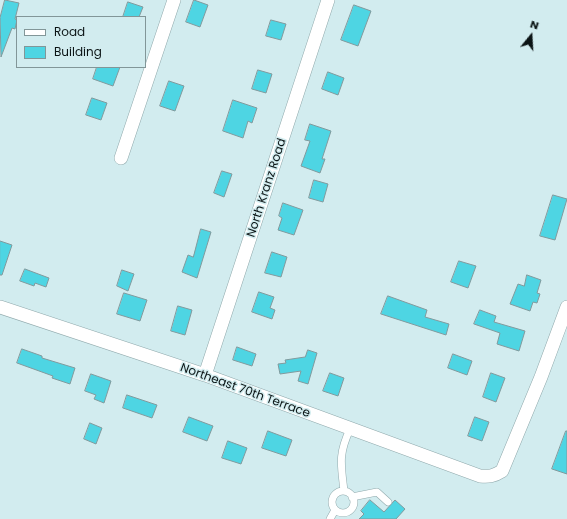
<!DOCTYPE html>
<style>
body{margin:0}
#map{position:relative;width:567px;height:519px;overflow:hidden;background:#d2ecef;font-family:Poppins,sans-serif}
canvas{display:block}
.legend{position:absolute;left:16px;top:16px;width:130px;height:52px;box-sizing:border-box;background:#d2ecef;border:1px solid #829698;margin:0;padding:5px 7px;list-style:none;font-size:12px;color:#0b1415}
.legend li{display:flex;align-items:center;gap:8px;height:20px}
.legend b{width:20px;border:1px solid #829698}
.north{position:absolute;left:511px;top:16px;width:40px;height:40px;-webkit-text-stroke:3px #d2ecef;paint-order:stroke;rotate:18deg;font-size:11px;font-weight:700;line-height:16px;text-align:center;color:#0b1415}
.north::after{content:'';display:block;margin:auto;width:14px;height:18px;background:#0b1415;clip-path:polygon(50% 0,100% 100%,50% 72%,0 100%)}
</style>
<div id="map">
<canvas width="567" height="519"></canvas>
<ul class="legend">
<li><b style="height:5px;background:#fff"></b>Road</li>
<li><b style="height:11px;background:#4ed5e3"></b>Building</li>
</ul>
<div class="north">N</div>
</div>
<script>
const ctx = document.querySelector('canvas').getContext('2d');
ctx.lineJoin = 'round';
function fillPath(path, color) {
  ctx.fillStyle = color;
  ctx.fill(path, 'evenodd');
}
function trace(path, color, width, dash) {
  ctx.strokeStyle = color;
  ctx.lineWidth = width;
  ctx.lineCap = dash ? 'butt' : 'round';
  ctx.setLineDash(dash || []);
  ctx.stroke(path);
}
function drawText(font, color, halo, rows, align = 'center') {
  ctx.font = font + ' Poppins,sans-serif';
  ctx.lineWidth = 3;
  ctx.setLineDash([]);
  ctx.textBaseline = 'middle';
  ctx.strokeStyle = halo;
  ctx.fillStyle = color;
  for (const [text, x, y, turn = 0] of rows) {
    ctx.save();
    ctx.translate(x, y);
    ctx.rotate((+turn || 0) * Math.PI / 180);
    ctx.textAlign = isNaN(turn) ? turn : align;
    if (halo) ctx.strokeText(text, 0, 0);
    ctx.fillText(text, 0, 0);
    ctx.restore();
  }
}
const building = new Path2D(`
 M 5,0 L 19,3 L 15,19 L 17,20 L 15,29 L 12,28 L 1,57 L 0,18 Z
 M 194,0 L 208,5 L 200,27 L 186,22 Z
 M 128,2 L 143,7 L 139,17 L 123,17 Z
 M 354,5 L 371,11 L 358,46 L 341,40 Z
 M 271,20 L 286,24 L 281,40 L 266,36 Z
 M 97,67 L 120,67 L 113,86 L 93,79 Z
 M 258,70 L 272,74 L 266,93 L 252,89 Z
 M 328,72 L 344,78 L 338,95 L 322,89 Z
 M 169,81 L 184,86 L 175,111 L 160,106 Z
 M 92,98 L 107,103 L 101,120 L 86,115 Z
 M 233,100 L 257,108 L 252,123 L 248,121 L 243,138 L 223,131 Z
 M 310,124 L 331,131 L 322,159 L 325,159 L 320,173 L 301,166 L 310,141 L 305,140 Z
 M 222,171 L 232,174 L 224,197 L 214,193 Z
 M 314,180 L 328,184 L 323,202 L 309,198 Z
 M 553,195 L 567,199 L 555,240 L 540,236 Z
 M 283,203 L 303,210 L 294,235 L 278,230 L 282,218 L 279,216 Z
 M 201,229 L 211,232 L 197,278 L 182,272 L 188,255 L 193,257 Z
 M 0,241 L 12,245 L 2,275 L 0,275 Z
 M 272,252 L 287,257 L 281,277 L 265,273 Z
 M 459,261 L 476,266 L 468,288 L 451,282 Z
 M 25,269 L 49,278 L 46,287 L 35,283 L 34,286 L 20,281 Z
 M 122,270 L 134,274 L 128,291 L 117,286 Z
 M 527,275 L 541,280 L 537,293 L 540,294 L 537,303 L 533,302 L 530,311 L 510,304 L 518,284 L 524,286 Z
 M 259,292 L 274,297 L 270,308 L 275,310 L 272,319 L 252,312 Z
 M 124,293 L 147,300 L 140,321 L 117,314 Z
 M 388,296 L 427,310 L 425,317 L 449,324 L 446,335 L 381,314 Z
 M 178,306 L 192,310 L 185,335 L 171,331 Z
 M 480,310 L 496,316 L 494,322 L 525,331 L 519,351 L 497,344 L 500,333 L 474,324 Z
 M 237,347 L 256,354 L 252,366 L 233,360 Z
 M 22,349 L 42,356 L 42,358 L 75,368 L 70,384 L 52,378 L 53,376 L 17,363 Z
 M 308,350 L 317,353 L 308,384 L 298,381 L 301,371 L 280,374 L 278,364 L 286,363 L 285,360 L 305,357 Z
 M 453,354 L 472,361 L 467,375 L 448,368 Z
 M 330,373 L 344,378 L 338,396 L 323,391 Z
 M 491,373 L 505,378 L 496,402 L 483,397 Z
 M 91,374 L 111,381 L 104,403 L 94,399 L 96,395 L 85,391 Z
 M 127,395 L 157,405 L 152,418 L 123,408 Z
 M 189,417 L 213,426 L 207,441 L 183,432 Z
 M 475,417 L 489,422 L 482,441 L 468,436 Z
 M 90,423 L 102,428 L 96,444 L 84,439 Z
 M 268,431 L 292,440 L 286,456 L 262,448 Z
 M 566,431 L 567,431 L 567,474 L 552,469 Z
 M 228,441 L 247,448 L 241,464 L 222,458 Z
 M 370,500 L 384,512 L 395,500 L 405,509 L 396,519 L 359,519 L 364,514 L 361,511 Z`);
fillPath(building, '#4ed5e3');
trace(building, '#819a9d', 1);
const lane = new Path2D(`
 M332 502a11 11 0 1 1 22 0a11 11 0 1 1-22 0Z
 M 344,491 C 341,464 338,455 350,429
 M 352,497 L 377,492 L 388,502
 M 330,519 L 335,510`);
const street = new Path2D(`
 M 121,158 L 174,0
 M 0,307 L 205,375 L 480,476 C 489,477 494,476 502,471 L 541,377 L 567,307
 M 205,375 L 328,0`);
trace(lane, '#90a9ac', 8);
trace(street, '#90a9ac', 14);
trace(lane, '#fff', 7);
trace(street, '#fff', 13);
drawText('12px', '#0b1415', '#d2ecef', [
 ["North Kranz Road",267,188,-72],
 ["Northeast 70th Terrace",245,391,20]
]);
</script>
